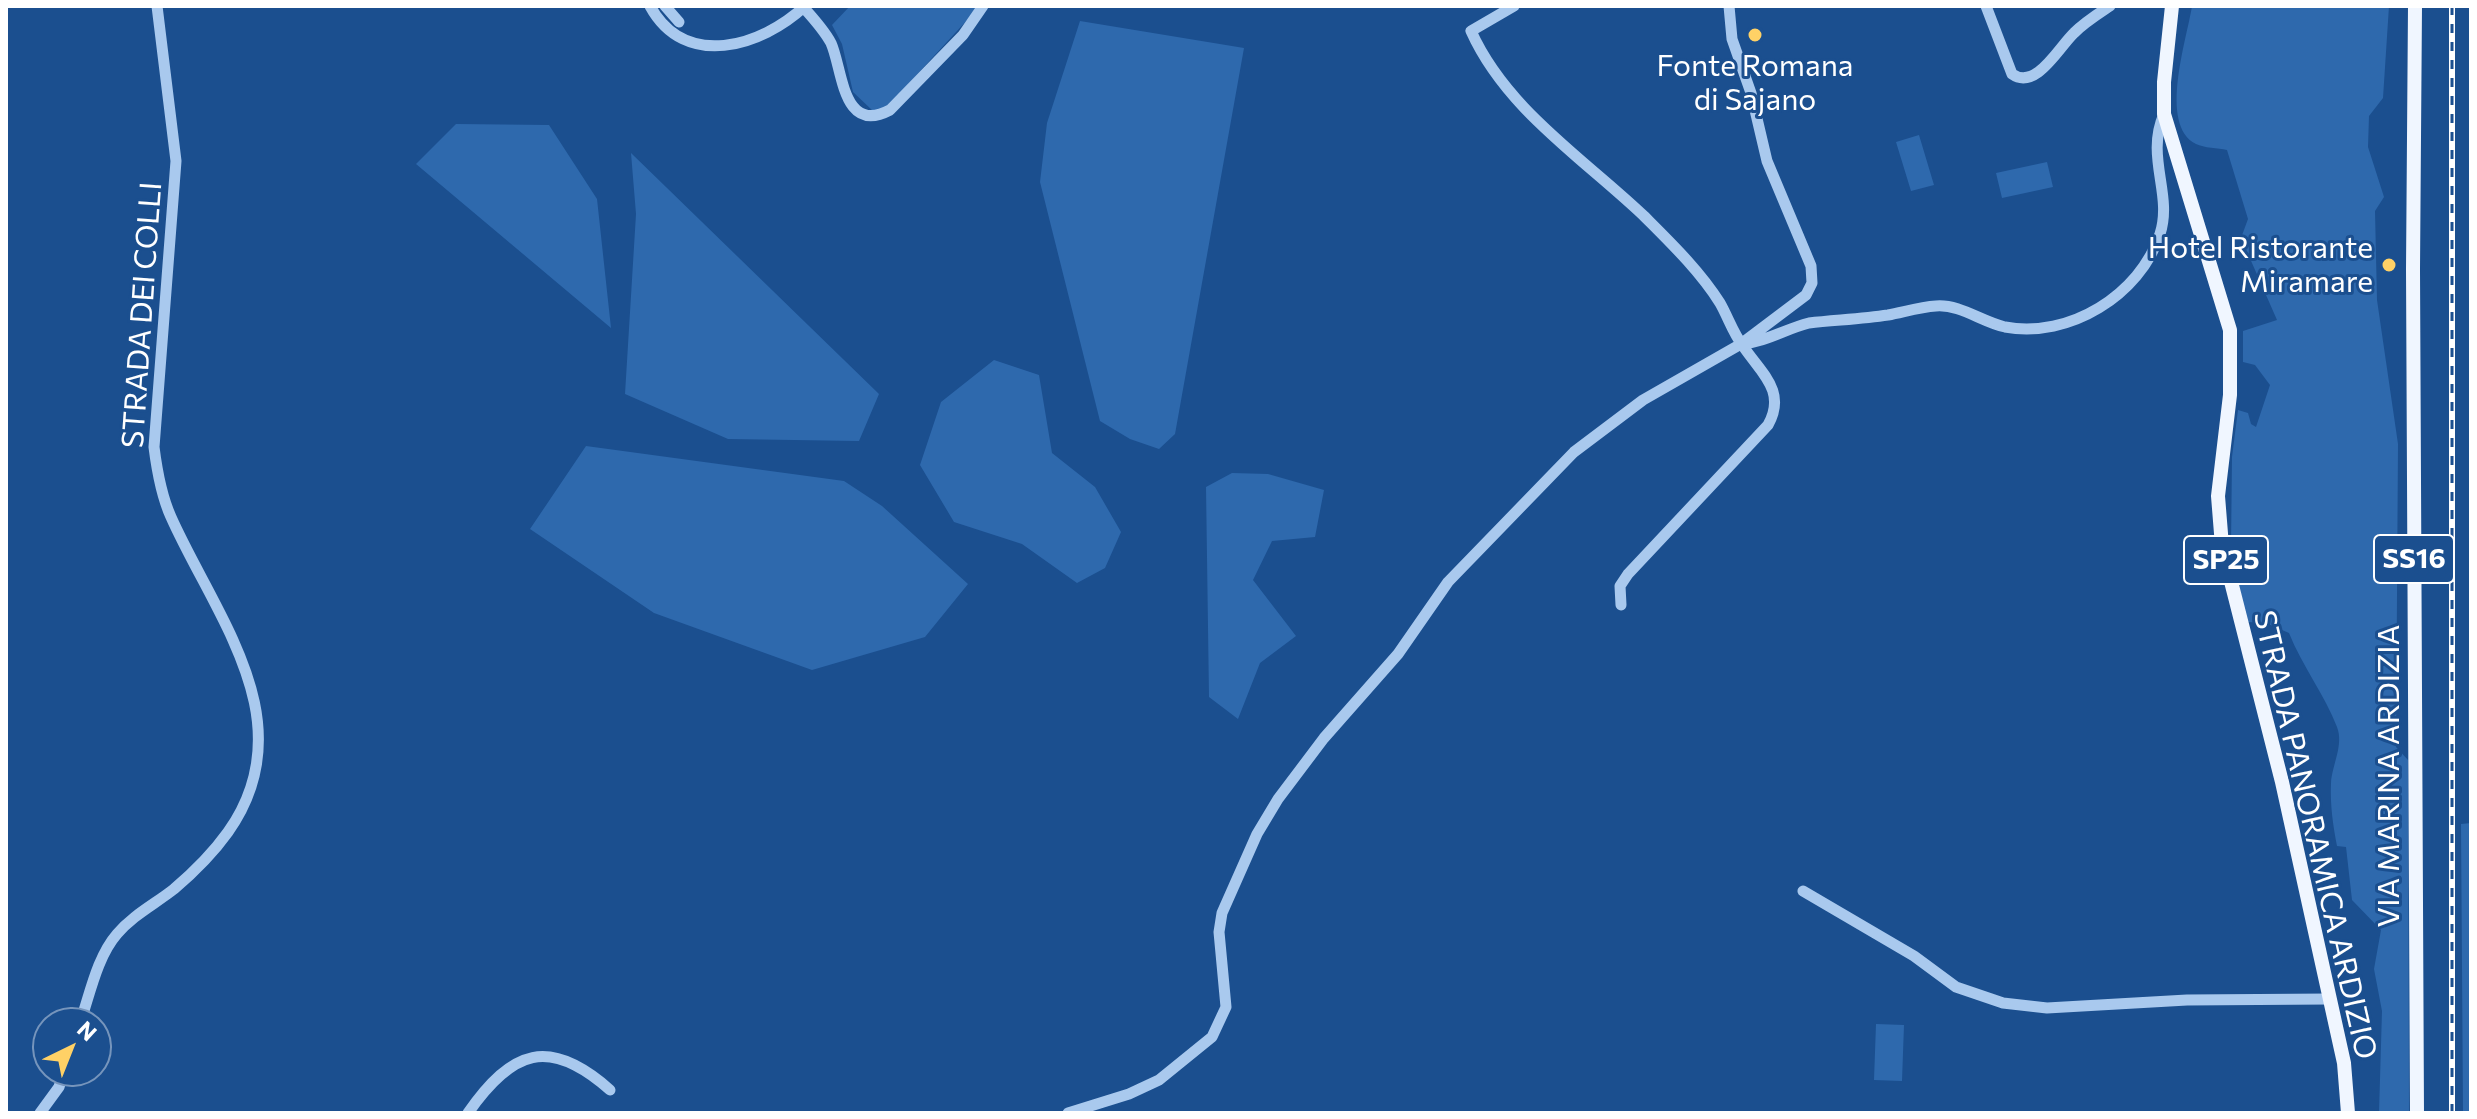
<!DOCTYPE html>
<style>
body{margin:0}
#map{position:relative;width:2477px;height:1119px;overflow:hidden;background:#1b4f8f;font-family:Commissioner,sans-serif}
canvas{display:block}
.frame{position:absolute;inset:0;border:8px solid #fff;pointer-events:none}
.north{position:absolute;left:32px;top:1007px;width:80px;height:80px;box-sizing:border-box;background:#1b4f8f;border:2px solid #7695bc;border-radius:50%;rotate:43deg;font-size:22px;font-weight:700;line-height:32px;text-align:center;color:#fff}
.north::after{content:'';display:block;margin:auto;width:28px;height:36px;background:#ffd166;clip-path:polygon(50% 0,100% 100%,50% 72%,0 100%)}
</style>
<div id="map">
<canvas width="2477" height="1119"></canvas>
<div class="frame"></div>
<div class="north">N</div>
</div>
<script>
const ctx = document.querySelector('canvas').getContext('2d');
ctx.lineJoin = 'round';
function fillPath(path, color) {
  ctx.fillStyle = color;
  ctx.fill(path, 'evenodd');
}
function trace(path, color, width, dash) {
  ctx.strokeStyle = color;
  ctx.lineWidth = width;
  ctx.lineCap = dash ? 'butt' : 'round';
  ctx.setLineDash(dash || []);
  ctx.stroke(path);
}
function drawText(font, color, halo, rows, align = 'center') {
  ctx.font = font + ' Commissioner,sans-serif';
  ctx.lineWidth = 6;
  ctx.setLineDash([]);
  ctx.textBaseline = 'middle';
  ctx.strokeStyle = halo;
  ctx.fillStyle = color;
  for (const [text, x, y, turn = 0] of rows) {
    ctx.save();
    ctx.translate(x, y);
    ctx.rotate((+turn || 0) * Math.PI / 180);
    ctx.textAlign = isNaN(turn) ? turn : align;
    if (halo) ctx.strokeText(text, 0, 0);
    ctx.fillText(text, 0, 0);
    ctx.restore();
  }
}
fillPath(new Path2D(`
 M 850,6 L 980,6 L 887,107 L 873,111 L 853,92 L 842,44 L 832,25 Z
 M 2192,6 L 2389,6 L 2383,98 L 2369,116 L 2368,147 L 2384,197 L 2375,211 L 2377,300 L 2398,444 L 2396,747 L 2408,760 L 2409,1113 L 2379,1113 L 2382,1011 L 2374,969 L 2381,930 L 2352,900 L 2346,847 L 2337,846 C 2333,825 2330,805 2331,783 C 2332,765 2344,745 2337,727 C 2325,695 2302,666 2289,633 L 2266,623 L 2247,622 L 2231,546 L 2232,457 L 2238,410 L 2248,413 L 2251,424 L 2256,427 L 2270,385 L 2255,365 L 2243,362 L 2243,331 L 2277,320 L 2241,238 L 2248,219 L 2227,150 C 2218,148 2204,148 2196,144 C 2158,125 2187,39 2192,6 Z
 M 1080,21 L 1244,48 L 1175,434 L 1159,449 L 1130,439 L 1100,421 L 1040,182 L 1047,123 Z
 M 456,124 L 549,125 L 597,199 L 611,328 L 416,164 Z
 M 1919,135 L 1934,185 L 1911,191 L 1896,142 Z
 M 631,153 L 879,394 L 859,441 L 728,439 L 625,394 L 636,214 Z
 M 2047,162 L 2053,187 L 2002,198 L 1996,173 Z
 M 994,360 L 1039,375 L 1052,453 L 1095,487 L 1121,532 L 1105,568 L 1077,583 L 1022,544 L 954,522 L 920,465 L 941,402 Z
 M 586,446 L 844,481 L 882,506 L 968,584 L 925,637 L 812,670 L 654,613 L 530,529 Z
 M 1232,473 L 1268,474 L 1324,490 L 1315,537 L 1272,541 L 1253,580 L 1296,636 L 1260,663 L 1238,719 L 1209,697 L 1206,487 Z
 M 2471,823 L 2471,1113 L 2463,1113 L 2461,824 Z
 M 1876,1024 L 1904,1025 L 1902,1081 L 1874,1080 Z`), '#2e69ad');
trace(new Path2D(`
 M 650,6 C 685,70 761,47 805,6
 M 665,6 L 679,22
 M 1514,6 L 1471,31 C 1506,109 1583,158 1644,216 C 1670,242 1700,271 1720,303 C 1728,317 1733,333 1743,346 C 1761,373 1787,391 1768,425 L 1628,574 L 1620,586 L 1621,605
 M 1986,6 L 2012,74 C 2036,91 2059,47 2074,33 C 2085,22 2098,14 2110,6
 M 804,8 C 814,19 824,30 831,43 C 843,70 842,135 890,110 L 963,35 L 983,6
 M 1742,344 C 1766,342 1785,329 1809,323 C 1835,320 1862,319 1888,315 C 1904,312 1920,307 1936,306 C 1960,304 1982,322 2005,327 C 2069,339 2140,295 2160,234 C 2173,194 2145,157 2164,114
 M 1803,891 L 1914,956 L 1956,987 L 2003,1003 L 2047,1008 L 2187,1000 L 2329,999
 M 80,1023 C 90,994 97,957 117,934 C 133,915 155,904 174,889 C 194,872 213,853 228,832 C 306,722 215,616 171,517 C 161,495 157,471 154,447 L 176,161 L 157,6
 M 40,1113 L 59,1087 L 64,1071
 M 468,1113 C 512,1050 549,1036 610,1090
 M 1068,1113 L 1129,1094 L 1159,1080 L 1212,1037 L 1226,1007 L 1219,932 L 1222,913 L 1257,834 L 1278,799 L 1324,738 L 1398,654 L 1448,582 L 1574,452 L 1643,400 L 1741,344 L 1806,295 L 1812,283 L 1811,266 L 1767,161 L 1751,93 L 1732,39 L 1729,6`), '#a9c9ee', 11);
trace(new Path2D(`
 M 2172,6 L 2164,82 L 2164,114 L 2230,330 L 2230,395 L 2218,496 L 2222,546 L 2282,782 L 2344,1063 L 2348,1113
 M 2415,6 L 2413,269 L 2417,1113`), '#f0f6ff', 14);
const rail = new Path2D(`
 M 2452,1113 L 2452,6`);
trace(rail, '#fff', 6);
trace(rail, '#1b4f8f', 3, [9]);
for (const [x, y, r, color] of [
 [1755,35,8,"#ffd166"],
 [2389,265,8,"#ffd166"]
]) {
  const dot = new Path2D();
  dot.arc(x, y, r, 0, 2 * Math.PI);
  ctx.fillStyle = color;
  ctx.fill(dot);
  trace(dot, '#1b4f8f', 3);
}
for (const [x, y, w] of [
 [2414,559,80],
 [2226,560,84]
]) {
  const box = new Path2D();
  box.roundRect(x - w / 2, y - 24, w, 48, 6);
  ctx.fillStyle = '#1b4f8f';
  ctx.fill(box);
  trace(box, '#fff', 2);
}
drawText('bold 28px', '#fff', null, [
 ["SS16",2414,559],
 ["SP25",2226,560]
]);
drawText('30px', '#fff', '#1b4f8f', [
 ["Fonte Romana",1755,66],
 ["di Sajano",1755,100],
 ["Hotel Ristorante",2373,248,"right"],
 ["Miramare",2373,282,"right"]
]);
drawText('30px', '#fff', '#1b4f8f', [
 ["STRADA DEI COLLI",142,315,-86],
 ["VIA MARINA ARDIZIA",2389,776,-90],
 ["STRADA PANORAMICA ARDIZIO",2315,835,77]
]);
</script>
